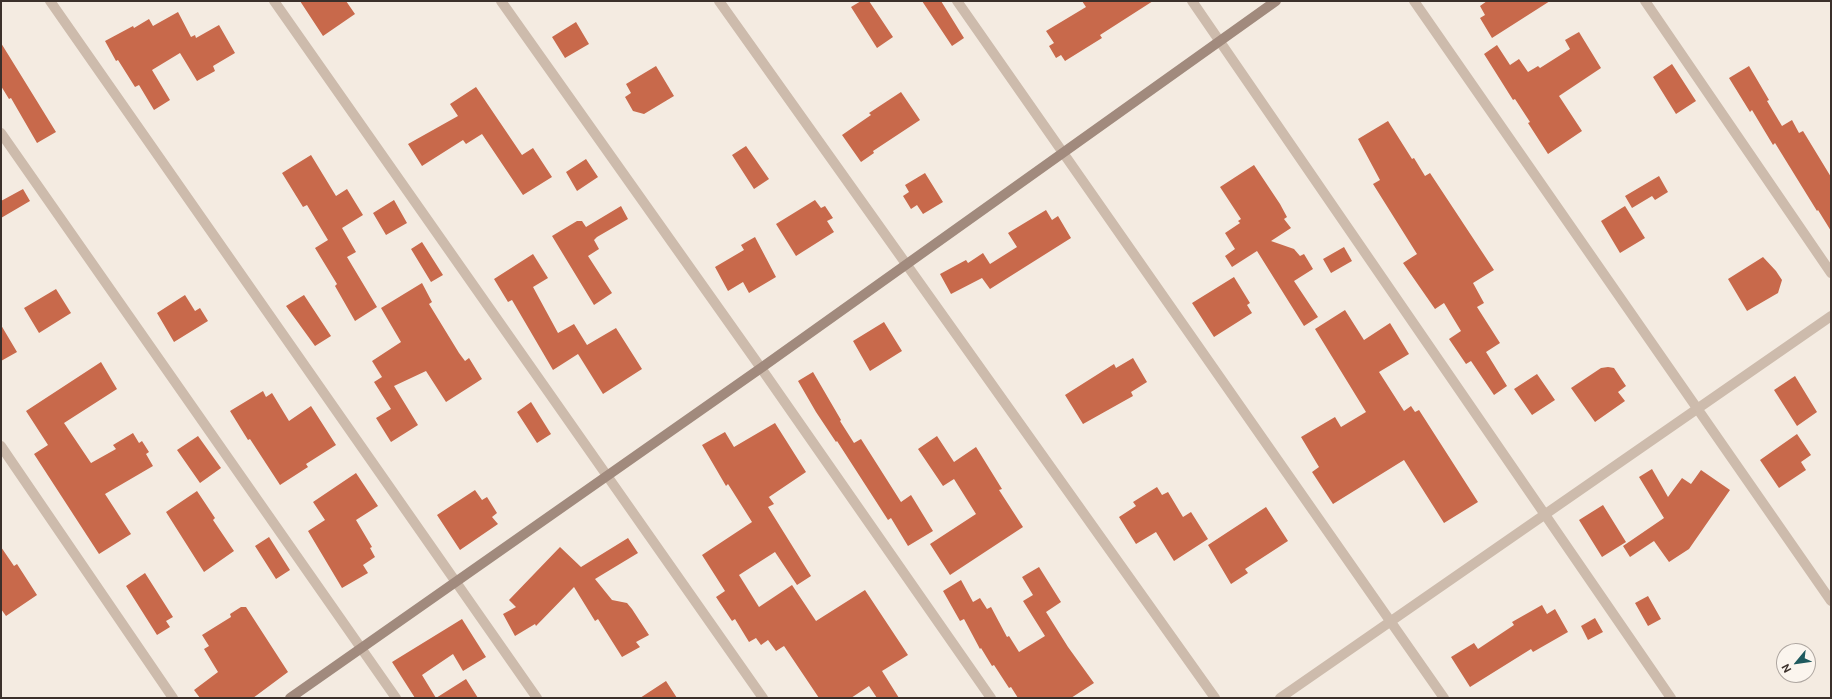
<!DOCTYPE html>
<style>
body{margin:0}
#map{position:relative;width:1832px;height:699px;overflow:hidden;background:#f4ebe1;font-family:"DM Sans",sans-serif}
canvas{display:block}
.frame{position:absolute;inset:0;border:2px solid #3b302b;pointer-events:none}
.north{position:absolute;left:1776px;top:643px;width:40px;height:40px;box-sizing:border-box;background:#fbf5ee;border:1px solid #aea6a0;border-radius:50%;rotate:241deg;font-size:11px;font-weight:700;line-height:16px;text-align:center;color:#3b302b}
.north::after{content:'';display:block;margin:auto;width:14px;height:18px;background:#1f5a5e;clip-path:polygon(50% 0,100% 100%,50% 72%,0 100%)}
</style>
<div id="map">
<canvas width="1832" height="699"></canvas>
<div class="frame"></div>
<div class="north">N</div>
</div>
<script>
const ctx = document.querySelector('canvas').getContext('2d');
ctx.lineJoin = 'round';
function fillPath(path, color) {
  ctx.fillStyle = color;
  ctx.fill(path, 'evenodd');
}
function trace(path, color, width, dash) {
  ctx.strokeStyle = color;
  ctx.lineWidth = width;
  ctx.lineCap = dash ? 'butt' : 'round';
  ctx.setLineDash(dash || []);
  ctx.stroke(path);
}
fillPath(new Path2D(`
 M 300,1 L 346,1 L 355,14 L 323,36 Z
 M 861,1 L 869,1 L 893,37 L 877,48 L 851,7 Z
 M 922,1 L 941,1 L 964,38 L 952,46 Z
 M 1082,1 L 1153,1 L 1100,35 L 1102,38 L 1065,61 L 1061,55 L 1056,58 L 1049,46 L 1054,43 L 1046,31 L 1086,7 Z
 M 1487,1 L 1550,1 L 1492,38 L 1480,18 L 1485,15 L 1480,6 Z
 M 178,12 L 191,37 L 195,35 L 196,38 L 219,25 L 235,53 L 213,66 L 215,71 L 197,81 L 180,53 L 152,70 L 170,100 L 154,110 L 139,85 L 135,87 L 118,60 L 116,61 L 105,41 L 133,26 L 134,28 L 149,19 L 153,26 Z
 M 576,22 L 589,44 L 565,58 L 552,37 Z
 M 1579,32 L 1601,68 L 1559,96 L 1582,131 L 1548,154 L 1528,123 L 1530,122 L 1515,99 L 1513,100 L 1484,54 L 1497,45 L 1510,65 L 1519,59 L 1528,72 L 1538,66 L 1540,68 L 1570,49 L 1565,40 Z
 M 1,43 L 56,132 L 37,143 L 11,98 L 9,99 L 1,86 Z
 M 1672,64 L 1696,101 L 1676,114 L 1653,77 Z
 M 656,66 L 674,96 L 644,114 L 633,111 L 625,97 L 631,93 L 626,84 Z
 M 1749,66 L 1769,100 L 1767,101 L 1782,126 L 1792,120 L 1799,133 L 1803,131 L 1831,177 L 1831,231 L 1818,210 L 1817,211 L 1775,143 L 1773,145 L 1752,110 L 1750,112 L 1729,78 Z
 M 476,87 L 522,155 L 533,148 L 552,177 L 523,195 L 482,134 L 466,144 L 463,140 L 422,166 L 408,144 L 458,116 L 450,104 Z
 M 901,92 L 920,120 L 873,151 L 874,153 L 861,162 L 842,135 L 871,115 L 869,113 Z
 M 1388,121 L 1412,159 L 1414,158 L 1425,176 L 1430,173 L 1494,270 L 1473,283 L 1484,303 L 1477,307 L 1500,343 L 1486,352 L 1507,386 L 1494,395 L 1471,361 L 1466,364 L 1449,339 L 1461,331 L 1444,303 L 1435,309 L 1403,263 L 1417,254 L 1373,184 L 1380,180 L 1358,139 Z
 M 746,146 L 769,179 L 754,189 L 732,155 Z
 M 311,155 L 336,196 L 347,189 L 363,215 L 342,228 L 356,252 L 347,257 L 377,307 L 355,321 L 335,286 L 337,284 L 315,248 L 328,240 L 307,205 L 303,207 L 282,173 Z
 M 586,159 L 598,177 L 577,191 L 566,172 Z
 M 1254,165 L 1280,204 L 1287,217 L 1284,219 L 1291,228 L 1271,241 L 1294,249 L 1300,256 L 1304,254 L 1313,269 L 1294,281 L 1318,317 L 1304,326 L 1257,251 L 1232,267 L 1225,256 L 1235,249 L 1225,233 L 1240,223 L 1238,221 L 1241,219 L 1220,187 Z
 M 925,173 L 943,202 L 923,214 L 917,205 L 911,209 L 903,196 L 909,192 L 905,185 Z
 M 1659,176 L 1668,192 L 1655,200 L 1652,196 L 1632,208 L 1625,196 Z
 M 23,189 L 30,201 L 1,218 L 1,201 Z
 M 394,200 L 407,223 L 386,235 L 373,213 Z
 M 815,200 L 821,208 L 825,206 L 833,218 L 827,221 L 834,232 L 796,256 L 776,224 Z
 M 621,206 L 628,219 L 597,237 L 594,240 L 599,249 L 588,256 L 612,293 L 594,305 L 552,236 L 577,221 L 582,221 L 586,227 Z
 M 1625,206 L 1645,238 L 1620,253 L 1601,221 Z
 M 1046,210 L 1052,220 L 1058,216 L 1071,238 L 990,289 L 982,278 L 951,294 L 940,274 L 966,260 L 968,263 L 983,253 L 990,264 L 1017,247 L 1008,233 Z
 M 755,237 L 776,277 L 749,293 L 743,282 L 728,291 L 715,267 L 744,250 L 741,245 Z
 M 422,242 L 443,275 L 431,282 L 411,249 Z
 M 1344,247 L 1352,261 L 1331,273 L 1323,259 Z
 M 533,254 L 548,278 L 533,287 L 558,333 L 574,324 L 587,345 L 616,328 L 642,369 L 603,394 L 578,354 L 553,370 L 512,300 L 508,302 L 494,279 Z
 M 1763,257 L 1776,271 L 1782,280 L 1778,293 L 1747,311 L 1728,279 Z
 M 1234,277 L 1250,303 L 1247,305 L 1252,313 L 1214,337 L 1192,303 Z
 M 422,283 L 432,302 L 429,304 L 459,353 L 465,361 L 469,358 L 482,379 L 446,402 L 426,371 L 394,386 L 418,425 L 391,442 L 376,418 L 391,409 L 374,382 L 382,377 L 372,361 L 401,342 L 381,308 Z
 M 56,289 L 71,313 L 39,333 L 24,308 Z
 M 185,295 L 195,311 L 200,308 L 208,321 L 174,342 L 157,313 Z
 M 304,295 L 331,336 L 315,346 L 286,306 Z
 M 1345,310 L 1364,340 L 1390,323 L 1409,354 L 1379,372 L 1404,411 L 1411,406 L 1415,412 L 1419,410 L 1478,502 L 1444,523 L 1404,460 L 1333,504 L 1312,472 L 1319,467 L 1301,437 L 1335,417 L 1341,427 L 1366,412 L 1315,329 Z
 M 884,322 L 902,351 L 870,371 L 853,341 Z
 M 1,325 L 17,352 L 1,361 Z
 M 1133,358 L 1147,382 L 1131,392 L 1133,396 L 1083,424 L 1065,395 L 1114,364 L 1116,368 Z
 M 101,362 L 117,389 L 64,423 L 91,463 L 116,449 L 113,445 L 133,433 L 139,443 L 142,441 L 149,452 L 146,454 L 153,466 L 105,494 L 131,534 L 99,554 L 34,454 L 48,445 L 26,411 Z
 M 1608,367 L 1614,368 L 1626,386 L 1618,392 L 1625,401 L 1595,422 L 1571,388 L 1601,368 Z
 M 813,372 L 841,420 L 840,421 L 854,443 L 861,439 L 901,502 L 911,495 L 933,531 L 908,546 L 891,518 L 888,520 L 837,441 L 836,442 L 816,412 L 798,381 Z
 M 1537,374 L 1555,400 L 1532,415 L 1514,389 Z
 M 1795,376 L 1817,412 L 1797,426 L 1774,390 Z
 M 263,391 L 266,397 L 272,393 L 289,421 L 311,406 L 336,445 L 306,464 L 308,467 L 280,485 L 250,439 L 248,440 L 230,411 Z
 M 531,402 L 551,434 L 537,443 L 517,412 Z
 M 775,423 L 806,472 L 769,497 L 774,504 L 768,507 L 811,576 L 797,585 L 775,552 L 739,575 L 759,607 L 792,585 L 816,621 L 865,590 L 908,655 L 882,671 L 899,698 L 877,698 L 869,686 L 851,698 L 819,698 L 784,646 L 776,651 L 768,640 L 761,645 L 756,638 L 749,642 L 735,619 L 732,621 L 716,597 L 725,591 L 702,555 L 752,522 L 728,484 L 726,486 L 702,445 L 725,432 L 734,447 Z
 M 1797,434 L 1811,455 L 1801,462 L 1806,470 L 1779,488 L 1760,460 Z
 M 198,436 L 221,468 L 200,483 L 177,450 Z
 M 937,436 L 954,462 L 976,447 L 1002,489 L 999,490 L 1023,527 L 950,575 L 930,544 L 976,514 L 954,479 L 943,486 L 918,449 Z
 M 1652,469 L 1668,497 L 1682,478 L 1691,484 L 1701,470 L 1730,490 L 1689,549 L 1669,562 L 1654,541 L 1630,557 L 1623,546 L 1664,518 L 1639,477 Z
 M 356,473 L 378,506 L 356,520 L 372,547 L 370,548 L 375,557 L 363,565 L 368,573 L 342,588 L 308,531 L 325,520 L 313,502 Z
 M 1157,487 L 1162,495 L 1168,492 L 1183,517 L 1191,512 L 1208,539 L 1174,561 L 1156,532 L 1136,544 L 1119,517 L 1136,506 L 1133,502 Z
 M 475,490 L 482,500 L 487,497 L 497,513 L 492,517 L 498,524 L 460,550 L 437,515 Z
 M 197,491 L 215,518 L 213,520 L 234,551 L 204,572 L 166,512 Z
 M 1603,505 L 1626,542 L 1602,557 L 1579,520 Z
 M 1266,507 L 1288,541 L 1245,569 L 1248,573 L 1231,584 L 1208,545 Z
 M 269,537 L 290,570 L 276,579 L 255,546 Z
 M 628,538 L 638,553 L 595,579 L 612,600 L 627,603 L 632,609 L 649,635 L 636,642 L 640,647 L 622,657 L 598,619 L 595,621 L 574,587 L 536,626 L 535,624 L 515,636 L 503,614 L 516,607 L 509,600 L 560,547 L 581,567 Z
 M 1,547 L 14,566 L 17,564 L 37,595 L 6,616 L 1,609 Z
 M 1039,567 L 1061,602 L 1046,612 L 1068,647 L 1094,683 L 1071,698 L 1018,698 L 1011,687 L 1009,688 L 994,665 L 992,666 L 981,648 L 980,649 L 964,619 L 960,621 L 943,591 L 961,580 L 973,602 L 980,598 L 987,609 L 991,607 L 1007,637 L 1009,636 L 1019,652 L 1045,636 L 1023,601 L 1033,595 L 1022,577 Z
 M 145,573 L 173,617 L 166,621 L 170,627 L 157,635 L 126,586 Z
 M 1648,596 L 1661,619 L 1648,626 L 1635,603 Z
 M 1542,605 L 1547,614 L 1555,609 L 1568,632 L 1533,652 L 1531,649 L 1470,687 L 1451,657 L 1474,643 L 1478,649 L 1514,625 L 1512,622 Z
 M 241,607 L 246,607 L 288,672 L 253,698 L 200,698 L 194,690 L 218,672 L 204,649 L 209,646 L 202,635 L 231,617 L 230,614 Z
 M 1595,618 L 1603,632 L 1588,640 L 1581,626 Z
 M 462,619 L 486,657 L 463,671 L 453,654 L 422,675 L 436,698 L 466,679 L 478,698 L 415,698 L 392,662 Z
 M 666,681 L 677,698 L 640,698 Z`), '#c8694b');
trace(new Path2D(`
 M 50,1 L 537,698
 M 274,1 L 763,698
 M 501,1 L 761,368 L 991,698
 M 719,1 L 1215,698
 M 957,1 L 1444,698
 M 1192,1 L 1671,698
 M 1414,1 L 1831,601
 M 1645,1 L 1831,273
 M 1,133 L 396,698
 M 1,446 L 173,698
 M 1280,698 L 1831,316`), '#cdbbac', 10);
trace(new Path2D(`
 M 290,698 L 761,368 L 1276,1`), '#a18a7d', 10);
</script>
